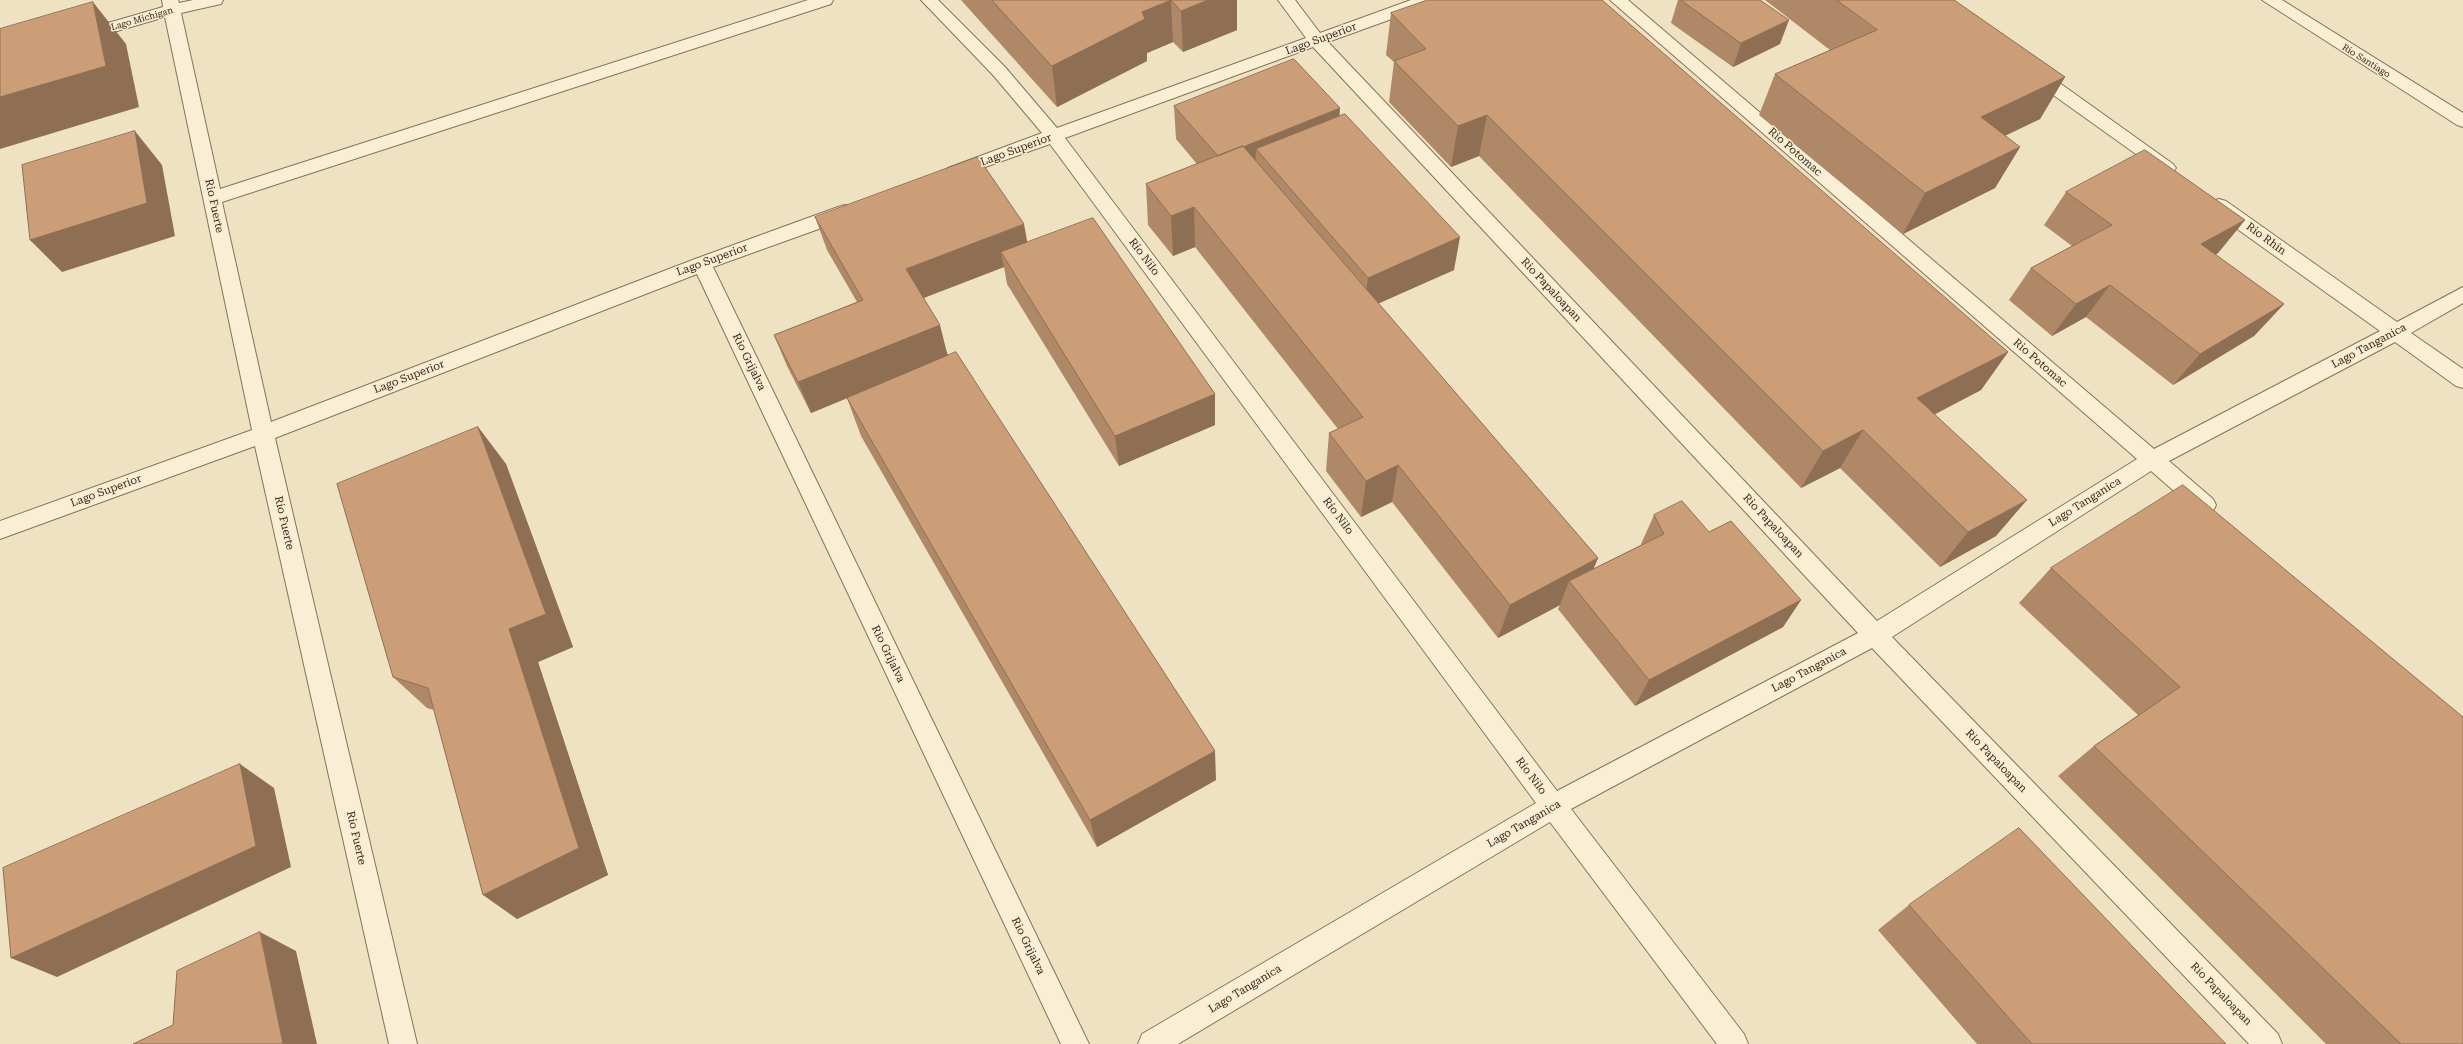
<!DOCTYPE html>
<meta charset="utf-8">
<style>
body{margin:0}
canvas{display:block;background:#eee2c2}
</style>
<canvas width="2463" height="1044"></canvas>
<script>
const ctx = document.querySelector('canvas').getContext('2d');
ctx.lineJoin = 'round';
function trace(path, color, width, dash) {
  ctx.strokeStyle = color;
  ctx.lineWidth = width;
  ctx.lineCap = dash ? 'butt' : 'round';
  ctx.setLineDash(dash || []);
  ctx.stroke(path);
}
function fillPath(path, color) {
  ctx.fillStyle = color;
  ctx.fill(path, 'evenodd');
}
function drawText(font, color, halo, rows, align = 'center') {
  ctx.font = font + ' "Roboto Serif",serif';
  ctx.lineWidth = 3;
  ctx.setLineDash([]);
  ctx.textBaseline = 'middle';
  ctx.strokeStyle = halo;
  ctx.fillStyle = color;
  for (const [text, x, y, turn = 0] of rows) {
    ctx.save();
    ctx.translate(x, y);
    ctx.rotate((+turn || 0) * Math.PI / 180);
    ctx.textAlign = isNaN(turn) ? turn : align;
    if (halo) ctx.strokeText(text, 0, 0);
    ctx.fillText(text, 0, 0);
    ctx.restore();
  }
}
const minor = new Path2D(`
 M 162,0 L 178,0 L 179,3 L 193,0 L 223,0 L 221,4 L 181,13 L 220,189 L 808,0 L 833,0 L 831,4 L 222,202 L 271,422 L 695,259 L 838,207 L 845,205 L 852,207 L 854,212 L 852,217 L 713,267 L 1089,1044 L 1061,1044 L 697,274 L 275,438 L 417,1044 L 389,1044 L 255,446 L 0,539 L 0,521 L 252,430 L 165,17 L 83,41 L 77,40 L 75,36 L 77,32 L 163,7 Z
 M 921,0 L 938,0 L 1005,67 L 1057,128 L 1306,38 L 1278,0 L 1295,0 L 1320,33 L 1411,0 L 1435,0 L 1433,4 L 1328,42 L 1877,621 L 2137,459 L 1610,0 L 1628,0 L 2154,449 L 2380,331 L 2212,211 L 2210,206 L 2212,201 L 2219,199 L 2226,201 L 2397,322 L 2463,287 L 2463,303 L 2411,333 L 2463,369 L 2463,388 L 2456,386 L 2395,342 L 2169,461 L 2213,499 L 2216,505 L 2213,511 L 2205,514 L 2197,511 L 2151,471 L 1892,637 L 2278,1034 L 2282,1044 L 2249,1044 L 1872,648 L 1571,809 L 1744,1034 L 1748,1044 L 1717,1044 L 1550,822 L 1178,1044 L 1138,1044 L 1142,1034 L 1536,803 L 1050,144 L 960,176 L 954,178 L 948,176 L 945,172 L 948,168 L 1042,133 L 993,75 ZM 1313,47 L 1858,633 L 1557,791 L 1065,138 Z
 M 2262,0 L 2282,0 L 2463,113 L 2463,127 L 2457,125 Z
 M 2034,67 L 2040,69 L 2173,164 L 2176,168 L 2173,172 L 2167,174 L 2161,172 L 2028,77 L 2025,73 L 2028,69 Z`);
trace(minor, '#877359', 2);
fillPath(minor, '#f8efd5');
fillPath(new Path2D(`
 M 961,0 L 1237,0 L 1237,30 L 1183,52 L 1173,42 L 1147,53 L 1147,61 L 1057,107 Z
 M 1678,0 L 1760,0 L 1780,44 L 1733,67 L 1671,23 Z
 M 1765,0 L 1954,0 L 2065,77 L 2040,119 L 2005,136 L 2020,147 L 1995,188 L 1903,234 L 1759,115 L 1775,74 L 1830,50 Z
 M 1391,13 L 2008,352 L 1981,390 L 1934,415 L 1996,536 L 1940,567 L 1840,468 L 1801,488 L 1479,156 L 1451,167 L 1389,102 L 1394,62 L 1386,55 Z
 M 1174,106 L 1340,116 L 1454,270 L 1378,303 L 1598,558 L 1593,569 L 1641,545 L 1641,544 L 1654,515 L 1709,532 L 1801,600 L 1783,627 L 1635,706 L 1558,609 L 1560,605 L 1498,638 L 1392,502 L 1361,517 L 1326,471 L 1329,433 L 1338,429 L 1195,247 L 1173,256 L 1148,225 L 1146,184 L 1197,164 L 1176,139 Z
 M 2066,192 L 2245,220 L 2218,253 L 2215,255 L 2284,304 L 2254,336 L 2173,385 L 2086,317 L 2052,336 L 2009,300 L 2031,268 L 2072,246 L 2044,225 Z
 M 815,217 L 1027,242 L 1215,394 L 1215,425 L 1119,466 L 1007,284 L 1004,267 L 924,298 L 948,355 L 1216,780 L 1097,847 L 861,436 L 847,398 L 861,392 L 811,413 L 787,366 L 774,335 L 857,302 L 827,250 Z
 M 478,427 L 506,464 L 573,647 L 538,662 L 608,875 L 517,919 L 434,710 L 427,708 L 393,677 Z
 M 2051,568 L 2463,717 L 2463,1044 L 2326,1044 L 2058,776 L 2094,746 L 2138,715 L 2019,603 Z
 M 1909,905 L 2226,1044 L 1977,1044 L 1878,930 Z`), '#af8867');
fillPath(new Path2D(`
 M 1171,0 L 1173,42 L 1147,53 L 1147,61 L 1057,107 L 1052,66 L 1142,12 Z
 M 1208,0 L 1237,0 L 1237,30 L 1183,52 L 1181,11 Z
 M 93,2 L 126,44 L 139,107 L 0,149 L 0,97 Z
 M 1789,20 L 1780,44 L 1733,67 L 1741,43 Z
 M 2065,77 L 2040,119 L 1957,158 L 1981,117 Z
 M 1340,108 L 1338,141 L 1256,149 L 1255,175 L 1219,157 Z
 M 1487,115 L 1479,156 L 1451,167 L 1458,126 Z
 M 135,131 L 162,165 L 175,236 L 62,272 L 30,240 Z
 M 2020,147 L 1995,188 L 1903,234 L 1925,193 Z
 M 1194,207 L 1195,247 L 1173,256 L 1171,216 Z
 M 2245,220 L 2218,253 L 2174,277 L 2201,244 Z
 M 1024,224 L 1030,257 L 1001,252 L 1004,267 L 915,301 L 906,269 Z
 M 1460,237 L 1454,270 L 1364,310 L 1368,278 Z
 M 2110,285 L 2086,317 L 2052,336 L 2076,304 Z
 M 2284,304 L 2254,336 L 2173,385 L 2200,354 Z
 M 940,325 L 948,357 L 811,413 L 798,382 Z
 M 2008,352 L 1981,390 L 1892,436 L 1917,398 Z
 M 1215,394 L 1215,425 L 1119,466 L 1115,436 Z
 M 478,427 L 506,464 L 573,647 L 538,662 L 608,875 L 517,919 L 483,895 L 509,629 Z
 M 1863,430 L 1840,468 L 1801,488 L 1823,451 Z
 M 1398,465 L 1392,502 L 1361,517 L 1366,481 Z
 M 2027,500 L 1996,536 L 1940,567 L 1968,532 Z
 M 1598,558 L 1584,592 L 1569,581 L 1560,605 L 1498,638 L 1510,605 Z
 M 1801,600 L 1783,627 L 1635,706 L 1649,680 Z
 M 1215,751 L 1216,780 L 1097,847 L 1090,820 Z
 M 240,764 L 274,788 L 291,867 L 57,977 L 11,958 Z
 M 260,932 L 296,951 L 317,1044 L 283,1044 Z`), '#8f6f54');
const building = new Path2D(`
 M 992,0 L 1208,0 L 1181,11 L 1171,0 L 1142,12 L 1145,19 L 1052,66 Z
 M 1428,0 L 1602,0 L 2008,352 L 1917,398 L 2027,500 L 1968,532 L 1863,430 L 1823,451 L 1487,115 L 1458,126 L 1394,61 L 1426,49 L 1391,13 Z
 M 1681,0 L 1760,0 L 1789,20 L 1741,43 Z
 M 1837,0 L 1954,0 L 2065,77 L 1981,117 L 2020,147 L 1925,193 L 1775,74 L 1877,30 Z
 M 93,2 L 106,66 L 0,97 L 0,29 Z
 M 1294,59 L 1340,108 L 1243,147 L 1243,146 L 1218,156 L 1174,106 Z
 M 1345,114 L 1460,237 L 1368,278 L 1256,149 Z
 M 135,131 L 147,203 L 30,240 L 22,165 Z
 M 1243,146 L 1598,558 L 1510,605 L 1398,465 L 1366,481 L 1329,433 L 1363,417 L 1194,207 L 1171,216 L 1146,184 Z
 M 2145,150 L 2245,220 L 2201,244 L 2284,304 L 2200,354 L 2110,285 L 2076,304 L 2031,268 L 2112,225 L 2066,192 Z
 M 978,157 L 1024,224 L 906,269 L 940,325 L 798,382 L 774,335 L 863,300 L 815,217 Z
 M 1093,218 L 1215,394 L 1115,436 L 1001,252 Z
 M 956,352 L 1215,751 L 1090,820 L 847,398 Z
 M 478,427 L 546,614 L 509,629 L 579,848 L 483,895 L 428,688 L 393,677 L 337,484 Z
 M 2183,485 L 2463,717 L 2463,1044 L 2401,1044 L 2094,746 L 2180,687 L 2051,568 Z
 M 1682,501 L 1709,532 L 1731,521 L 1801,600 L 1649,680 L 1569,581 L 1664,534 L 1654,515 Z
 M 240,764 L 256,846 L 11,958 L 3,868 Z
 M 2019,828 L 2226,1044 L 2032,1044 L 1909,905 Z
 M 260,932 L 283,1044 L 133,1044 L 173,1025 L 177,971 Z`);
fillPath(building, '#cc9e78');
trace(building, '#8f6f54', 1);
drawText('9px', '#372b1d', '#f5ecd1', [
 ["Lago Michigan",142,19,-16],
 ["Rio Santiago",2366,61,32]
]);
drawText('11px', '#372b1d', '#f5ecd1', [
 ["Lago Superior",1321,39,-20],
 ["Lago Superior",1016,150,-20],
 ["Rio Potomac",1795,152,41],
 ["Rio Fuerte",214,206,78],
 ["Rio Rhin",2266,239,36],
 ["Río Nilo",1144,257,53],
 ["Lago Superior",712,260,-20],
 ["Rio Papaloapan",1551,290,47],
 ["Lago Tanganica",2369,346,-28],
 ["Rio Grijalva",749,362,64],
 ["Rio Potomac",2040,363,41],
 ["Lago Superior",409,377,-21],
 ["Lago Superior",106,491,-20],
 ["Lago Tanganica",2085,502,-32],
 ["Río Nilo",1338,516,53],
 ["Rio Fuerte",284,523,77],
 ["Rio Papaloapan",1773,526,47],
 ["Rio Grijalva",888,654,64],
 ["Lago Tanganica",1809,670,-28],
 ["Rio Papaloapan",1996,761,46],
 ["Río Nilo",1531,776,53],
 ["Lago Tanganica",1524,824,-30],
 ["Rio Fuerte",356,838,77],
 ["Rio Grijalva",1028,946,64],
 ["Lago Tanganica",1245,989,-31],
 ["Rio Papaloapan",2221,994,46]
]);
</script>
